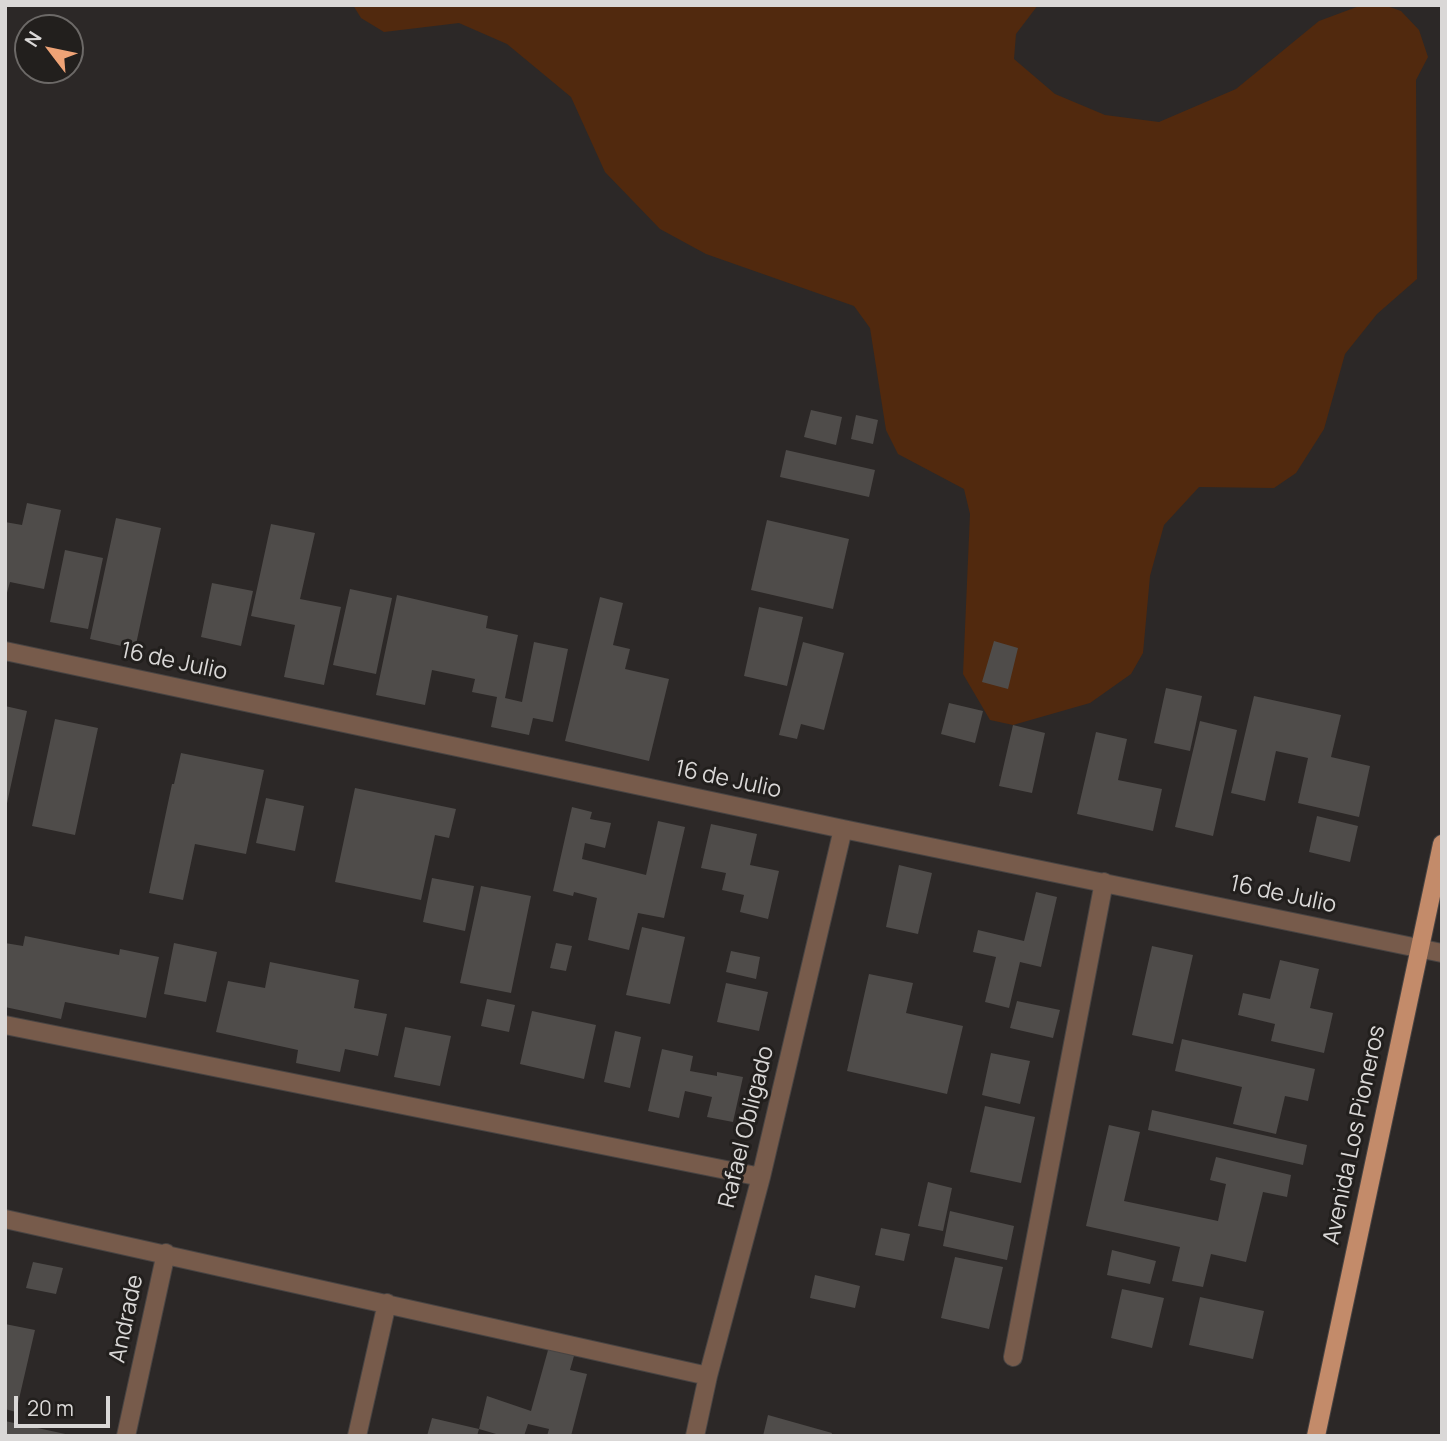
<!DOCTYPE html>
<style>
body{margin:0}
#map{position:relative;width:1447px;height:1441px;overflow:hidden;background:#2c2827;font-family:Manrope,sans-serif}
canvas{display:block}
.frame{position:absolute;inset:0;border:7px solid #dad8d7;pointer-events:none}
.north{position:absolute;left:14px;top:14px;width:70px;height:70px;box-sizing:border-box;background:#221f1d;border:2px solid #6c6967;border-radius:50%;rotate:302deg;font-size:19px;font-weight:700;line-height:28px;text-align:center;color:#dad8d7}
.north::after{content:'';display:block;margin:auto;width:24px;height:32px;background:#efa376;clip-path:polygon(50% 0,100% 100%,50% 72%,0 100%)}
.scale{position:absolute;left:14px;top:1396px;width:96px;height:32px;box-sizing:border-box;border:4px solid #dad8d7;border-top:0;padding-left:9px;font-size:21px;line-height:24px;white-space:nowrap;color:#dad8d7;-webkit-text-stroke:5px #221f1d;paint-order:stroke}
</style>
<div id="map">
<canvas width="1447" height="1441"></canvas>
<div class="frame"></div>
<div class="north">N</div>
<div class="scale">20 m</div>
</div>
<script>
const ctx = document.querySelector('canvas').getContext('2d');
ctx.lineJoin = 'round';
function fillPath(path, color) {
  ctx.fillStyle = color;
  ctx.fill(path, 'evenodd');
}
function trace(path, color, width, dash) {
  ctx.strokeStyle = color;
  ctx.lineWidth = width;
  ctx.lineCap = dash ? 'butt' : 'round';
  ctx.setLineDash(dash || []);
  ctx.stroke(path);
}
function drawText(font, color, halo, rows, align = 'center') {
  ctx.font = font + ' Manrope,sans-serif';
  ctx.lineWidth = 6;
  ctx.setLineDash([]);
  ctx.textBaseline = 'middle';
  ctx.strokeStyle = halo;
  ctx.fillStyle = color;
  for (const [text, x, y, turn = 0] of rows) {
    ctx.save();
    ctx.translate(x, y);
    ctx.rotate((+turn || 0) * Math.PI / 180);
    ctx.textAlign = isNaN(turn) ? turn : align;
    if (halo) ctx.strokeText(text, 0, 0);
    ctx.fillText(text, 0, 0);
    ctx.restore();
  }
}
fillPath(new Path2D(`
 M 353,5 L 1038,5 L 1016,34 L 1014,59 L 1055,94 L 1105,115 L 1159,122 L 1236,89 L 1319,21 L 1362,5 L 1384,5 L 1401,11 L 1419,30 L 1428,57 L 1416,80 L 1417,279 L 1377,314 L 1345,354 L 1324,429 L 1296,473 L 1274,488 L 1199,487 L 1164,525 L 1150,576 L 1143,653 L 1131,674 L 1090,703 L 1013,725 L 990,720 L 963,674 L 970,514 L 964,489 L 898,454 L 886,430 L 870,328 L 854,306 L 706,254 L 660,229 L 605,172 L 571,97 L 507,44 L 459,23 L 384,32 L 361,18 Z`), '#51290e');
fillPath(new Path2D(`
 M 811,410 L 842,417 L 836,445 L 804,437 Z
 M 856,415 L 878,420 L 873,444 L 851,439 Z
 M 786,450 L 875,470 L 869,497 L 780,477 Z
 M 27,503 L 61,510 L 44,589 L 10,582 L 5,600 L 5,522 L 22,525 Z
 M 116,518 L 161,528 L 135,649 L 90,639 Z
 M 767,520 L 849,539 L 833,609 L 751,590 Z
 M 271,524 L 315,533 L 300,599 L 341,607 L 324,685 L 284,677 L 295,625 L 251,616 Z
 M 65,550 L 103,558 L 88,629 L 50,622 Z
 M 212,583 L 253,591 L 241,646 L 201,637 Z
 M 350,589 L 392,598 L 376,674 L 333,665 Z
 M 397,595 L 488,616 L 486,628 L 518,635 L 505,698 L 522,702 L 534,642 L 568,649 L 553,722 L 533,718 L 529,735 L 491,727 L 497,697 L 472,692 L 475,679 L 432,670 L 425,705 L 376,695 Z
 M 600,597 L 623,603 L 613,645 L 630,649 L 625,669 L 669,679 L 649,761 L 565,741 Z
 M 759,607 L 803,617 L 787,686 L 744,676 Z
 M 994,641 L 1018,648 L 1008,689 L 982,682 Z
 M 803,642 L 844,653 L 824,730 L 801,724 L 797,739 L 779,735 Z
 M 1166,688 L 1202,696 L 1190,751 L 1154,743 Z
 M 1254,696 L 1341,715 L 1331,757 L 1370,766 L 1359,817 L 1298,803 L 1308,758 L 1276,751 L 1265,801 L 1231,793 Z
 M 949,703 L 983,711 L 975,743 L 941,734 Z
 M 5,706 L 27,711 L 6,808 L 5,808 Z
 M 55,719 L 98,728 L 75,835 L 32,826 Z
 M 1200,721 L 1237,730 L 1213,836 L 1175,827 Z
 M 1013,725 L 1045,733 L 1032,793 L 999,786 Z
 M 1096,732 L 1127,739 L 1118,780 L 1162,789 L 1153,831 L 1077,814 Z
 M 181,753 L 264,770 L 246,854 L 195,844 L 183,900 L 149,893 L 172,784 L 174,784 Z
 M 355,788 L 456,809 L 449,838 L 435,835 L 421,900 L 335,882 Z
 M 266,798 L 304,806 L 295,851 L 256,843 Z
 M 572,807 L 592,812 L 590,819 L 611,823 L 605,848 L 585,843 L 582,859 L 646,875 L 658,821 L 685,827 L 664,918 L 638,913 L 629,950 L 588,940 L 597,898 L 574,892 L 573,896 L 553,891 Z
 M 1317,816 L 1358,826 L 1350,862 L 1309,852 Z
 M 711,824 L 757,834 L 750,865 L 779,871 L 768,919 L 740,912 L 744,895 L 722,890 L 726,873 L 701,868 Z
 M 899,865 L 932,873 L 918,934 L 886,927 Z
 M 432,878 L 474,886 L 465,931 L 423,922 Z
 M 481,886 L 531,896 L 511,993 L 460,983 Z
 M 1036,892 L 1057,897 L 1041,967 L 1020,962 L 1009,1008 L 985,1002 L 996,957 L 973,952 L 978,930 L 1024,941 Z
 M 642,927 L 685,937 L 670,1004 L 626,995 Z
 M 25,936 L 119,955 L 120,949 L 159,957 L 146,1018 L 65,1002 L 61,1019 L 5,1007 L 5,943 L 23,946 Z
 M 174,943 L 217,952 L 206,1002 L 164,994 Z
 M 556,943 L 572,946 L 566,971 L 550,968 Z
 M 1152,946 L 1193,955 L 1173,1044 L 1132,1035 Z
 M 731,951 L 760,957 L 756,979 L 726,972 Z
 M 1280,960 L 1319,969 L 1310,1008 L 1333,1013 L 1324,1053 L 1271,1041 L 1275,1024 L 1238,1015 L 1243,993 L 1270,999 Z
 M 270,962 L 359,980 L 354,1008 L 387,1014 L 378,1056 L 345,1049 L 340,1072 L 296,1063 L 298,1050 L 216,1032 L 228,981 L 265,988 Z
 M 869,974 L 913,983 L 906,1013 L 963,1026 L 947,1094 L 847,1071 Z
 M 726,983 L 768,992 L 759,1031 L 717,1022 Z
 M 487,999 L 515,1005 L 509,1032 L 481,1026 Z
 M 1017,1001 L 1060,1010 L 1053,1038 L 1010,1028 Z
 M 532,1011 L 596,1025 L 584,1079 L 520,1064 Z
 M 405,1027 L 451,1036 L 440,1086 L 394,1077 Z
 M 615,1031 L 641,1037 L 630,1088 L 604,1082 Z
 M 1182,1039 L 1315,1069 L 1308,1101 L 1285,1096 L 1276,1134 L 1233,1124 L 1242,1087 L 1175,1071 Z
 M 662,1049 L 693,1056 L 690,1071 L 717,1076 L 717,1072 L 743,1077 L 733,1122 L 707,1117 L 712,1097 L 685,1091 L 679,1118 L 648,1111 Z
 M 991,1053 L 1030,1061 L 1020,1104 L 982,1095 Z
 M 985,1106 L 1035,1117 L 1021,1183 L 970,1172 Z
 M 1152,1110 L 1307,1145 L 1303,1165 L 1148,1130 Z
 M 1109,1125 L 1140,1132 L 1124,1201 L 1218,1221 L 1226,1184 L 1210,1180 L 1216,1157 L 1291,1175 L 1287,1197 L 1263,1192 L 1246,1262 L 1211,1254 L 1203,1287 L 1172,1281 L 1180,1247 L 1086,1226 Z
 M 928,1182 L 952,1188 L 943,1231 L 918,1226 Z
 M 950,1211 L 1014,1226 L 1007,1260 L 943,1246 Z
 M 881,1228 L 910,1234 L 904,1261 L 875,1255 Z
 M 1112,1250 L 1156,1261 L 1150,1284 L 1107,1275 Z
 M 955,1257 L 1003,1267 L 989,1329 L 941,1318 Z
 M 33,1262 L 63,1268 L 56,1294 L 26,1288 Z
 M 815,1275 L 860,1286 L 855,1308 L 810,1298 Z
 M 1122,1289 L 1164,1298 L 1152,1348 L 1111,1338 Z
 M 1200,1297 L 1264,1311 L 1253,1359 L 1189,1345 Z
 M 5,1324 L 35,1330 L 16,1412 L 5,1409 Z
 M 550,1343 L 576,1349 L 570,1370 L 587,1374 L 571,1436 L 547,1436 L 549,1429 L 528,1424 L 524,1436 L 503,1436 L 479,1429 L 477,1436 L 427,1436 L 432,1418 L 479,1429 L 487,1396 L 531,1411 Z
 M 768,1415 L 832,1433 L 831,1436 L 763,1436 Z
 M 5,1421 L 70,1435 L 70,1436 L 5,1436 Z`), '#4f4c4a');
const minor = new Path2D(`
 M 5,651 L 843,829 L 1442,953
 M 5,1025 L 761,1177
 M 5,1219 L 708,1376
 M 1013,1357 L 1104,882
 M 126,1436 L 166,1253
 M 357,1436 L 387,1303
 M 695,1436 L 708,1376 L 761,1177 L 843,829`);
const major = new Path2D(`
 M 1316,1436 L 1442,844`);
trace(minor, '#484443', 20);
trace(major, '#484443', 20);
trace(minor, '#775b4b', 18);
trace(major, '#c38b6a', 18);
drawText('23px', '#dad8d7', '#221f1d', [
 ["16 de Julio",174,662,12],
 ["16 de Julio",728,780,12],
 ["16 de Julio",1283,895,12],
 ["Rafael Obligado",747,1127,-76],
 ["Avenida Los Pioneros",1355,1135,-78],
 ["Andrade",127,1319,-78]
]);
</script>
